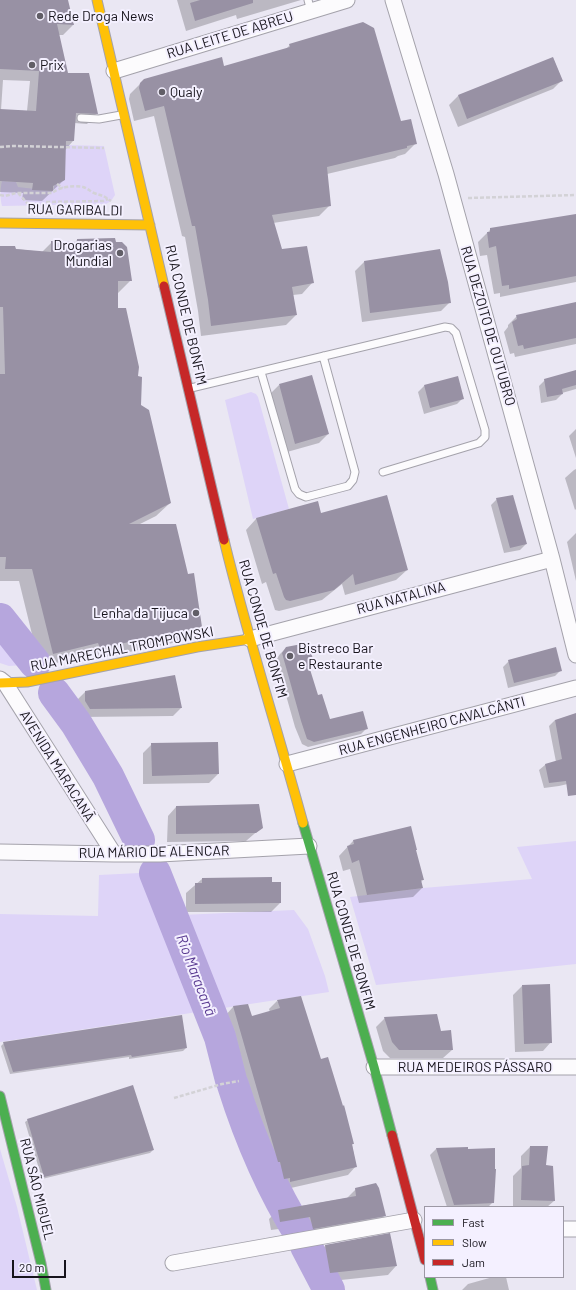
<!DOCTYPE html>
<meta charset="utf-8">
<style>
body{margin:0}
#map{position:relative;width:576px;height:1290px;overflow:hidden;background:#eae7f3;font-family:Barlow,sans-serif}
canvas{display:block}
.legend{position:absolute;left:424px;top:1206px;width:140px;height:72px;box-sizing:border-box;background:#f4f0ff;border:1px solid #9c98a4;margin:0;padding:5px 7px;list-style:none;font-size:12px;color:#17141c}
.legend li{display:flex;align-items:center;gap:8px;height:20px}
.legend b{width:20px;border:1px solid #9c98a4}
.scale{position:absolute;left:12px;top:1260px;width:54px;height:18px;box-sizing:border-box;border:2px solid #17141c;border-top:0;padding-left:5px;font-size:12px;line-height:14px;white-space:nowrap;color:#17141c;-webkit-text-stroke:3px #f4f0ff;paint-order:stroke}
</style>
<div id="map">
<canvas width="576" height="1290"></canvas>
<ul class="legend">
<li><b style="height:5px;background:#4caf50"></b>Fast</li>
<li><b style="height:5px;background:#ffc107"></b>Slow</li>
<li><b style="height:5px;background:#c62828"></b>Jam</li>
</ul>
<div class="scale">20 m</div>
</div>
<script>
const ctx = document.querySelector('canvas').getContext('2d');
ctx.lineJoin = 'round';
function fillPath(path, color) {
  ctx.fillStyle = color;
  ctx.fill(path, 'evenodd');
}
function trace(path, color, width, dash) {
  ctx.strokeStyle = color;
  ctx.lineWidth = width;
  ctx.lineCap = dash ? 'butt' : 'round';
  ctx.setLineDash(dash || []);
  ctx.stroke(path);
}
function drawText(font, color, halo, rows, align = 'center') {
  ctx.font = font + ' Barlow,sans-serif';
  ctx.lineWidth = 4;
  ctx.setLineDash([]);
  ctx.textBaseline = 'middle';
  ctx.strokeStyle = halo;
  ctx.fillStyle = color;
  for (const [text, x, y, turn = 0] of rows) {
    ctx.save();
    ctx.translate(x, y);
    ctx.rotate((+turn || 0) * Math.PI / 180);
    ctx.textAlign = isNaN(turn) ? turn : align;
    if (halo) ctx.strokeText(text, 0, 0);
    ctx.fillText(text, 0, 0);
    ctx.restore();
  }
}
fillPath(new Path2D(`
 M 64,145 L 104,146 L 115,195 L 111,201 L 106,204 L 2,206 C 0,199 0,188 2,181 L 16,182 L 18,187 L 53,191 Z
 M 251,392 L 256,394 L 258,397 L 289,509 L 253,519 L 225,400 Z
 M 0,635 L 24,665 L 9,666 L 0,663 Z
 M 576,841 L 576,964 L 376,985 L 350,897 L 423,888 L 532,879 L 517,847 Z
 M 160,872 L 181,915 L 294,910 L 308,929 L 325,976 L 329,992 L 0,1042 L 0,914 L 98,916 L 99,875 Z
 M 0,1149 L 17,1207 L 37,1290 L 0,1290 Z`), '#ded4f8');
fillPath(new Path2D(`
 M 0,0 L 67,0 L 73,25 L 63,35 L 58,35 L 67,73 L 97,113 L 87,124 L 74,123 L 73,141 L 65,150 L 64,180 L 42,201 L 22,200 L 23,193 L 0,192 ZM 3,80 L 30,81 L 27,111 L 1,110 Z
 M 177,0 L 301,0 L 237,19 L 236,15 L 186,31 Z
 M 290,45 L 400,123 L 415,144 L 405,154 L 398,156 L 395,158 L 327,174 L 330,205 L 319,216 L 273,223 L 281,250 L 312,283 L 302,294 L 293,295 L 296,315 L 286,325 L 201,336 L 198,311 L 185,237 L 182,236 L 154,116 L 134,121 L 129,99 L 130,94 L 144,80 L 224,68 L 286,49 Z
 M 553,58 L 562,80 L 553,89 L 458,127 L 449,105 L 458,96 Z
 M 576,215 L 576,282 L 500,297 L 500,293 L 494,294 L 487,255 L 480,256 L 478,242 L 491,229 Z
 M 77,240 L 131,280 L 117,294 L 117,309 L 137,377 L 140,406 L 170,503 L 156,516 L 138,525 L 201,627 L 187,640 L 86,661 L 85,656 L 40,667 L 19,581 L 0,581 L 0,247 L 42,252 L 52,242 L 75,243 Z
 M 439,250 L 450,302 L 441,311 L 362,322 L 355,271 L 364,262 Z
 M 576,303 L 576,344 L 515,357 L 514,353 L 510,354 L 504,332 L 508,327 L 508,325 L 517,316 Z
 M 576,371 L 576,389 L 562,393 L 562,394 L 556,400 L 541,403 L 539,386 L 545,380 Z
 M 279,385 L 328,434 L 319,443 L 287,452 L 270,394 Z
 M 424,386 L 463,398 L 457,404 L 424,414 L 418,392 Z
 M 576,429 L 576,458 L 569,436 Z
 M 576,469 L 576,509 L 575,510 L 565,478 L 574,470 Z
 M 497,499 L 526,544 L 520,550 L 504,553 L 491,505 Z
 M 317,502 L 320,514 L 407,570 L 396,580 L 345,595 L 342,584 L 322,600 L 279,611 L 275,610 L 266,582 L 262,584 L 246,530 L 256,519 Z
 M 576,533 L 576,581 L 567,542 Z
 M 286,648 L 312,661 L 308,665 L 317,696 L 330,721 L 367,728 L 361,734 L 308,747 L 302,744 L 295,727 L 276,660 L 280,654 Z
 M 509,661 L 561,670 L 555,676 L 508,688 L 503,667 Z
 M 85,692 L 181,708 L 173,716 L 81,717 L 76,710 L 76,701 Z
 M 576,719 L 576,782 L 559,786 L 544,788 L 539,770 L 545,765 L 556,762 L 549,726 L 555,720 Z
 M 152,744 L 218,774 L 209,783 L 143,784 L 143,753 Z
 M 176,807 L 261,828 L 246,841 L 167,842 L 168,816 Z
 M 353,841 L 415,851 L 423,880 L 421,882 L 422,888 L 413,897 L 359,903 L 350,869 L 343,871 L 339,856 Z
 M 202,879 L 271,883 L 280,903 L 271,912 L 186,912 L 186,893 Z
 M 522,986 L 551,1042 L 543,1051 L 515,1052 L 513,995 Z
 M 277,1001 L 321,1060 L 353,1144 L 352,1145 L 356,1166 L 348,1175 L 282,1190 L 281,1186 L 276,1187 L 272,1169 L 270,1170 L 225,1016 L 233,1007 L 247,1006 L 252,1017 L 270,1012 L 269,1009 Z
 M 385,1018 L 440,1032 L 452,1050 L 443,1058 L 390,1058 L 383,1051 L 376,1027 Z
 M 4,1043 L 186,1048 L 183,1051 L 129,1059 L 129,1057 L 10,1074 L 1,1046 Z
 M 28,1120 L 153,1150 L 150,1153 L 42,1179 L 25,1122 Z
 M 530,1147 L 545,1166 L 554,1201 L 547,1207 L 513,1207 L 513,1176 L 521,1168 L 521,1156 Z
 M 436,1149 L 494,1149 L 493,1202 L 488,1207 L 447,1207 L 430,1155 Z
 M 356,1189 L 385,1215 L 376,1224 L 304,1237 L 302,1226 L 271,1230 L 269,1219 L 278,1210 L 347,1198 Z
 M 325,1246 L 396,1266 L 388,1275 L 322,1282 L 317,1255 Z
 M 493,1277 L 506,1277 L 509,1290 L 462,1290 L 468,1284 Z`), '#0003');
trace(new Path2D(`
 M 0,619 L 35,663
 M 54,693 L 76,723 L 108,776 L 139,840
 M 155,873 L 220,1037 L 231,1080
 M 233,1085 C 250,1139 271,1188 301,1236
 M 306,1246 L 329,1290`), '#b6a6dd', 32);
fillPath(new Path2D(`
 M 0,0 L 68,0 L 74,25 L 57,24 L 68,73 L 89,73 L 98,114 L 76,113 L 74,141 L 66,141 L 65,180 L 53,186 L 53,191 L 32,190 L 33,183 L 0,181 L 0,109 L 36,111 L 39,71 L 0,69 Z
 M 200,0 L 253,0 L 253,3 L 195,21 L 190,3 Z
 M 363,22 L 374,28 L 401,121 L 411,119 L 417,144 L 407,146 L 407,148 L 327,167 L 331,206 L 272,215 L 282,249 L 307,246 L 314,283 L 292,287 L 297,315 L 211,326 L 208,300 L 195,226 L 192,226 L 164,106 L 145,111 L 139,88 L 140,83 L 144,79 L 222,57 L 224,66 L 290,47 L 289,44 Z
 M 553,57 L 563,81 L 467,119 L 458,95 Z
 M 576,214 L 576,276 L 509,289 L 509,285 L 502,286 L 496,246 L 489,248 L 487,232 L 490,232 L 490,228 Z
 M 115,238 L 116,242 L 122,242 L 127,247 L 132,281 L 118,281 L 118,308 L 126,308 L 139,367 L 138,376 L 142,377 L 141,405 L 149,410 L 171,503 L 129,524 L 176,524 L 188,574 L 194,573 L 202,627 L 100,648 L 98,643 L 53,654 L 32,569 L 5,569 L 6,557 L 0,557 L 0,374 L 5,374 L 3,307 L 0,307 L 0,246 L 15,246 L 16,249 L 51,252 L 51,241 L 77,242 L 77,239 Z
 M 440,249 L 448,282 L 451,303 L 370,313 L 364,261 Z
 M 576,302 L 576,338 L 524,349 L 523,345 L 518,346 L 512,322 L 517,319 L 516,315 Z
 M 576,370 L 576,385 L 562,389 L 563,394 L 547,397 L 544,379 Z
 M 312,375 L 329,434 L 295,444 L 279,384 Z
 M 458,376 L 464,399 L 430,408 L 424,385 Z
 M 387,495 L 408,570 L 355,585 L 353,574 L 334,590 L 290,601 L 286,600 L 284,597 L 276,573 L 273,574 L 256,518 L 318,501 L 321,513 Z
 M 513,495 L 527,544 L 510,548 L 496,498 Z
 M 307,643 L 314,661 L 308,663 L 318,695 L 322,694 L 330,719 L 363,711 L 368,729 L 314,742 L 307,739 L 301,721 L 282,653 L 286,647 Z
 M 556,647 L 562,671 L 514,683 L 508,660 Z
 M 175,675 L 182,708 L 90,709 L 85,701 L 85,691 Z
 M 576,713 L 576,795 L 568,796 L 566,781 L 549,783 L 545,764 L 562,759 L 555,720 Z
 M 218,742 L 219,774 L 152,776 L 151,743 Z
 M 259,804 L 263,828 L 256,833 L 176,834 L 176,806 Z
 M 411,826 L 417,850 L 416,850 L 424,880 L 421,880 L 423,888 L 367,895 L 359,860 L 352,863 L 347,846 L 354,844 L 353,840 Z
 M 272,877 L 272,882 L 281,882 L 281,903 L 195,904 L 195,883 L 202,883 L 202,878 Z
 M 550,984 L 552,1043 L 524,1044 L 522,985 Z
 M 301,996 L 321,1059 L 328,1057 L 343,1106 L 344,1105 L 354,1144 L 352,1144 L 357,1167 L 290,1182 L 290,1178 L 284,1179 L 280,1162 L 278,1162 L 233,1006 L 248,1004 L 252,1016 L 280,1008 L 277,1000 Z
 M 437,1014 L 441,1031 L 451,1030 L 453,1050 L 399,1050 L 392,1042 L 384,1017 Z
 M 182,1015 L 187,1048 L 132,1057 L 131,1055 L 13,1072 L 3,1042 Z
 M 133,1085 L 154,1150 L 44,1177 L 27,1119 Z
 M 530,1146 L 548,1146 L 546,1165 L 553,1166 L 555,1201 L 521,1200 L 522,1166 L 529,1165 Z
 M 468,1147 L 468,1149 L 495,1148 L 495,1169 L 496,1169 L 494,1203 L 454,1205 L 436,1148 Z
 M 376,1183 L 379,1188 L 386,1216 L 313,1229 L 310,1217 L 280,1222 L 278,1210 L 356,1196 L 355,1188 Z
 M 390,1233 L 397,1266 L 330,1273 L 325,1245 Z`), '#9891a4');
const lane = new Path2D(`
 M 308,0 L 311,11
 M 81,118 L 99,119 L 121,115
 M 261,372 L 295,489 L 299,494 L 306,497 L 348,486 L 353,480 L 355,472 L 323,356
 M 191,388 L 445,327 L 451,328 L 456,333 L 485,430 L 485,437 L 479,443 L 383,472`);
const street = new Path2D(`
 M 393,0 L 446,174 L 552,559 L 576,655
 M 114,71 L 347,0
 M 250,639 L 552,559
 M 0,679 L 5,683 L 114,854
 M 287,764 L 576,688
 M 0,852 L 114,854 L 160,854 L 309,846
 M 374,1067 L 576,1067
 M 563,1229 L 576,1229
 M 173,1263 L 414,1220`);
const fast = new Path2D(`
 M 303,823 L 374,1067 L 392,1135
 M 0,1096 L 41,1263 L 46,1290
 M 430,1277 L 433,1290`);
const slow = new Path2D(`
 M 97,0 L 164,286
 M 0,223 L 150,225
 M 224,540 C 247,635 277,728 303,823
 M 0,683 L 27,682 L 197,647 L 250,639`);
const jam = new Path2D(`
 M 164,286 L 224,540
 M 392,1135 L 425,1260`);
trace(lane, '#a4a2ab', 9);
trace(street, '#a4a2ab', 17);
trace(fast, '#a4a2ab', 11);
trace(slow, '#a4a2ab', 11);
trace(jam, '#a4a2ab', 11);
trace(new Path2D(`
 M 0,147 L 13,146 L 104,148
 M 57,184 L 63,188
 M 18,193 L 27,203 L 29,203
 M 0,195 L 5,196 L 16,193 L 52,193 C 59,187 73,185 83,187 C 87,188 90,191 94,193 C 102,196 103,195 111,201
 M 468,198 L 576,195
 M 46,202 L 103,201 L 108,199
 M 174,1098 L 222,1084 L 239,1081`), '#d3d2d6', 2.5, [4, 2]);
trace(lane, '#fcfbfd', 7);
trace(street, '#fcfbfd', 15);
trace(fast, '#4caf50', 9);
trace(slow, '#ffc107', 9);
trace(jam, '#c62828', 9);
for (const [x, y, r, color] of [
 [40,16,4,"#615e67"],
 [32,65,4,"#615e67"],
 [162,92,4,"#615e67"],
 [120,253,4,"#615e67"],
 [196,613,4,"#615e67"],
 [290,656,4,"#615e67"]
]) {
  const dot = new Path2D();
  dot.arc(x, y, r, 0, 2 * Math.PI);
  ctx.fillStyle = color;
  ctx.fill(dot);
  trace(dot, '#f4f0ff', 1.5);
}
drawText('14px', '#17141c', '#f4f0ff', [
 ["Rede Droga News",48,16],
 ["Prix",40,65],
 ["Qualy",170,92],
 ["Drogarias",112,245,"right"],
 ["Mundial",112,261,"right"],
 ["Lenha da Tijuca",188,613,"right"],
 ["Bistreco Bar",298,648],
 ["e Restaurante",298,664]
], 'left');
drawText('14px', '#17141c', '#f4f0ff', [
 ["RUA LEITE DE ABREU",230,35,-17],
 ["RUA GARIBALDI",75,210,1],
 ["RUA CONDE DE BONFIM",186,315,77],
 ["RUA DEZOITO DE OUTUBRO",488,326,74],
 ["RUA NATALINA",401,598,-15],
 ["RUA CONDE DE BONFIM",263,629,74],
 ["RUA MARECHAL TROMPOWSKI",122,649,-11],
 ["RUA ENGENHEIRO CAVALCÂNTI",432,726,-15],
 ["AVENIDA MARACANÃ",57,766,58],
 ["RUA MÁRIO DE ALENCAR",154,852,-1],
 ["RUA CONDE DE BONFIM",351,941,74],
 ["RUA MEDEIROS PÁSSARO",475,1067],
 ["RUA SÃO MIGUEL",37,1189,76]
]);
drawText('italic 15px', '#593a91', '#f4f0ff', [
 ["Rio Maracanã",196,975,69]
]);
</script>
